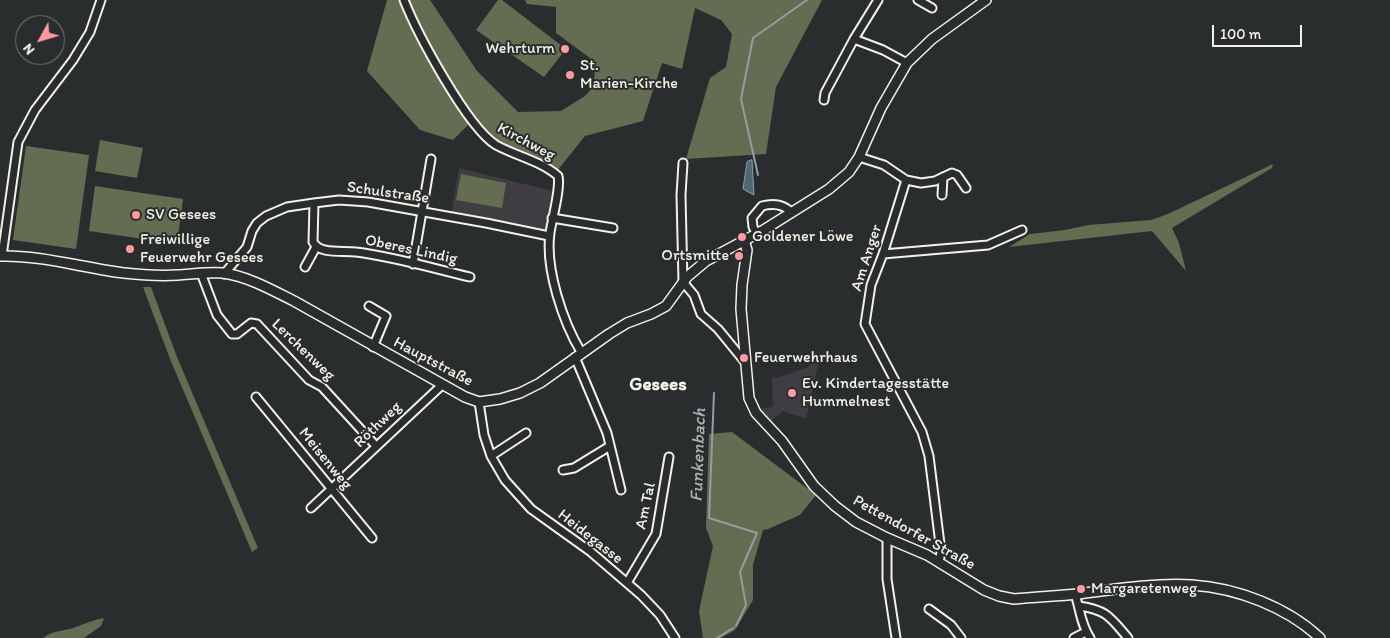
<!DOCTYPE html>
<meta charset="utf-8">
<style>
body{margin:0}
#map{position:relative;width:1390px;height:638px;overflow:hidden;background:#2a2d2e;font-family:Itim,sans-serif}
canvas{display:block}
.north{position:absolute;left:15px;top:15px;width:50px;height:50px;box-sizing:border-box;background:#2a2d2e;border:1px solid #7b7b78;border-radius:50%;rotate:231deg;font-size:14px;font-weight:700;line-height:20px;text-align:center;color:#f4f1e8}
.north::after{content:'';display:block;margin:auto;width:18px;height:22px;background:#ff9aa2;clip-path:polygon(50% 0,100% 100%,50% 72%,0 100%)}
.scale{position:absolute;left:1212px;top:25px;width:90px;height:22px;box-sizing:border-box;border:2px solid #f4f1e8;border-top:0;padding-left:6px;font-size:15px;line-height:18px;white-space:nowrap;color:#f4f1e8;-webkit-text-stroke:4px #2a2d2e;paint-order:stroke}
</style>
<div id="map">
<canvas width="1390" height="638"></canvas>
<div class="north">N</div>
<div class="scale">100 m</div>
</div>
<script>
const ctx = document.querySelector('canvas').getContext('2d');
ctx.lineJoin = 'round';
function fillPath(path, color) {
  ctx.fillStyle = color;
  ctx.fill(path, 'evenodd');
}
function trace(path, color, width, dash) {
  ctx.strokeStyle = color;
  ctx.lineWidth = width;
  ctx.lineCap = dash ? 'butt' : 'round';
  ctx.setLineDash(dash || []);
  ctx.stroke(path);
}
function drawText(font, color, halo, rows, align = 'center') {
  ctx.font = font + ' Itim,sans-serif';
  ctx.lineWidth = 4;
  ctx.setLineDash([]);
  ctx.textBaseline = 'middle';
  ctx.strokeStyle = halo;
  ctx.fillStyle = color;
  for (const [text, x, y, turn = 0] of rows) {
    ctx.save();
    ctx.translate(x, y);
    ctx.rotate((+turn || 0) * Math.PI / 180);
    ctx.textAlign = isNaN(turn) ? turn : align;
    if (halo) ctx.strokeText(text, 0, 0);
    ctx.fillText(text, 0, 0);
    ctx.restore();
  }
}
fillPath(new Path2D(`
 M 459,168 L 557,192 L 549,236 L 451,216 Z
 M 821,351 L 806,419 L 783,411 L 768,424 L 756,409 L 773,407 L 772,378 L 780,377 L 808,367 Z`), '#3f3d42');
fillPath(new Path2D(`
 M 387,0 L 430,0 L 477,71 L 518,112 L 561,111 L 585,96 L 593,87 L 595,70 L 590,58 L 556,33 L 556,7 L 527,4 L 525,0 L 822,0 L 776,87 L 766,154 L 686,159 L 710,78 L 726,67 L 732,34 L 721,20 L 695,8 L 682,69 L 662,63 L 643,121 L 585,136 L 557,171 L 497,144 L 474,119 L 453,140 L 420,130 L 367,71 Z
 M 498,0 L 502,0 L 566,49 L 544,77 L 476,30 Z
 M 100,140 L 143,148 L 137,178 L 95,171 Z
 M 26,146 L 89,155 L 76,249 L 13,240 Z
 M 1273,164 L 1272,168 L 1172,228 L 1179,243 L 1186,271 L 1152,231 L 1009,247 L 1030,234 L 1065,230 L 1088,225 L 1151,220 L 1168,214 Z
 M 461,174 L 506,183 L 502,208 L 456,200 Z
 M 95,186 L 183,199 L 177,244 L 89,231 Z
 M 143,287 L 151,287 L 177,357 L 258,548 L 252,552 L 170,359 Z
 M 732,432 L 816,495 L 800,515 L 768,529 L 763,530 L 753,565 L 753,600 L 735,630 L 721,638 L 703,638 L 699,611 L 713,546 L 706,528 L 709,434 Z
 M 104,618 L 101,626 L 84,638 L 43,638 C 51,631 63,631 73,628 C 84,624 93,620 104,618 Z`), '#646c52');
const water = new Path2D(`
 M 752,160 L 754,195 L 743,189 L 747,162 Z`);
fillPath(water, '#4f6974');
trace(water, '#919fa2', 1);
trace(new Path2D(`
 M 758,175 L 741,99 L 753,38 L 807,0
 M 714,393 L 709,518 L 757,533 L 740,572 L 746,605 L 736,626
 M 717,638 L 733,628`), '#919fa2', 2);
const minor = new Path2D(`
 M 404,0 C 417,33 467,127 496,145 C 516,156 541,161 558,176 C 561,188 552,219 550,233 C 545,269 563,322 581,352
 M 918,0 L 932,8
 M 854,39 L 878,0
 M 824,100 L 825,93 L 854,39 L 883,50 L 907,63
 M 859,157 L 884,165 L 906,180 L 921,183 L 935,181 L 952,173 L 957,175 L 966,188
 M 683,163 L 681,195 L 683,282 L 694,295 L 701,314 L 718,329 L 745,362
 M 906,180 L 883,254 L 871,285 L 865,324 L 922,432 L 929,456 L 941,552 L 939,562
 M 942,195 L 943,177
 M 314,203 L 313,242 C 320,255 343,250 356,252 C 395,257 432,268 470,277
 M 552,218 L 613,228
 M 757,234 L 753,227 L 752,218 L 762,206 C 773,203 783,204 791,212
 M 883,254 L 988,245 L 1022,230
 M 2,256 L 18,142 L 35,110 L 73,60 L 90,32 L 101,0
 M 413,264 L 431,159
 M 305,267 L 316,247
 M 201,273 L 217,315 L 232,334 L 237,334 L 251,323 L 257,324 L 309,380 L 322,387 L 376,446
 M 224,274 L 247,247 L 252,231 L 257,223 L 266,216 L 287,207 L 314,203 L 339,200 L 368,202 L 486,223 L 549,236
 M 369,306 L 386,316 L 373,347
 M 575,357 L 607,433 L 621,490
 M 256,397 L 372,538
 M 479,402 L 484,435 L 491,456 L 505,480 L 531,509 L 591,552 L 641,595 L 660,615 L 675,638
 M 491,456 L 526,433
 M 563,470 L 574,468 L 610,446
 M 311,508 L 442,385
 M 887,538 L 887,579 L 896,638
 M 627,583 L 656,534 L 669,457
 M 1075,594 C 1080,609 1081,625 1090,638
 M 1079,606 C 1107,610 1110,617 1128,638
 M 929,609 L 951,625 L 961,638
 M 1074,638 L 1086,632`);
const tertiary = new Path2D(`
 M 744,240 L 747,250 L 742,285 L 741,309 L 749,398 L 756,413 L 782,441 L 814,486 L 835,506 L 856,522 L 887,538 L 927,555 L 984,590 L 999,596 L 1014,599 C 1035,597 1057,596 1078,594 C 1116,589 1154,583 1192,585 C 1237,588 1287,607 1320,638
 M 0,256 C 42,255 83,268 124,273 C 142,275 160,276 178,275 C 193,274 208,272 223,273 C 247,276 272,290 294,301 L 465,397 L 479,402 L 500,399 L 520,393 L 540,383 L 609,334 L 627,323 L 651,314 L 666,306 L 687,277 L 706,261 L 762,231 L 829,189 L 849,172 L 859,157 L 881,108 L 907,63 L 932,39 L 986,0`);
trace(minor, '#f4f1e8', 11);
trace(tertiary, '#f4f1e8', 12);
trace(minor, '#2a2d2e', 7);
trace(tertiary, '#2a2d2e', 9);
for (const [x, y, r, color] of [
 [565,49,5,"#ff9aa2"],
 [570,75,5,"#ff9aa2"],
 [136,215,5,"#ff9aa2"],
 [742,237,5,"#ff9aa2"],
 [130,249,5,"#ff9aa2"],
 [739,256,5,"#ff9aa2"],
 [744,358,5,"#ff9aa2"],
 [792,393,5,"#ff9aa2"],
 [1081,589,5,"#ff9aa2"]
]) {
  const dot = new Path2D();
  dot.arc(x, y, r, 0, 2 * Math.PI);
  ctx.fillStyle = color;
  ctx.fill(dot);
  trace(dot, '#2a2d2e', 2);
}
drawText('16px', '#f4f1e8', '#2a2d2e', [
 ["Wehrturm",555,49,"right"],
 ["St.",580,66],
 ["Marien-Kirche",580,84],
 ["SV Gesees",146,215],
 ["Goldener Löwe",752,237],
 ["Freiwillige",140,240],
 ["Feuerwehr Gesees",140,258],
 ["Ortsmitte",729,256,"right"],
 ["Feuerwehrhaus",754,358],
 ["Ev. Kindertagesstätte",802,384],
 ["Hummelnest",802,402],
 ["Margaretenweg",1091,589]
], 'left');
drawText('16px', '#f4f1e8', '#2a2d2e', [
 ["Kirchweg",526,142,28],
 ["Schulstraße",388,193,8],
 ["Oberes Lindig",411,250,12],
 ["Am Anger",867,258,-72],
 ["Lerchenweg",303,350,44],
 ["Hauptstraße",433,362,28],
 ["Röthweg",378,425,-44],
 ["Meisenweg",325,459,51],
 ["Am Tal",646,506,-78],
 ["Pettendorfer Straße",914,533,29],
 ["Heidegasse",590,537,38]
]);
drawText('italic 18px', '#aab4b4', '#2a2d2e', [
 ["Funkenbach",699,455,-88]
]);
drawText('bold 19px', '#f4f1e8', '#2a2d2e', [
 ["Gesees",658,385]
]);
</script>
